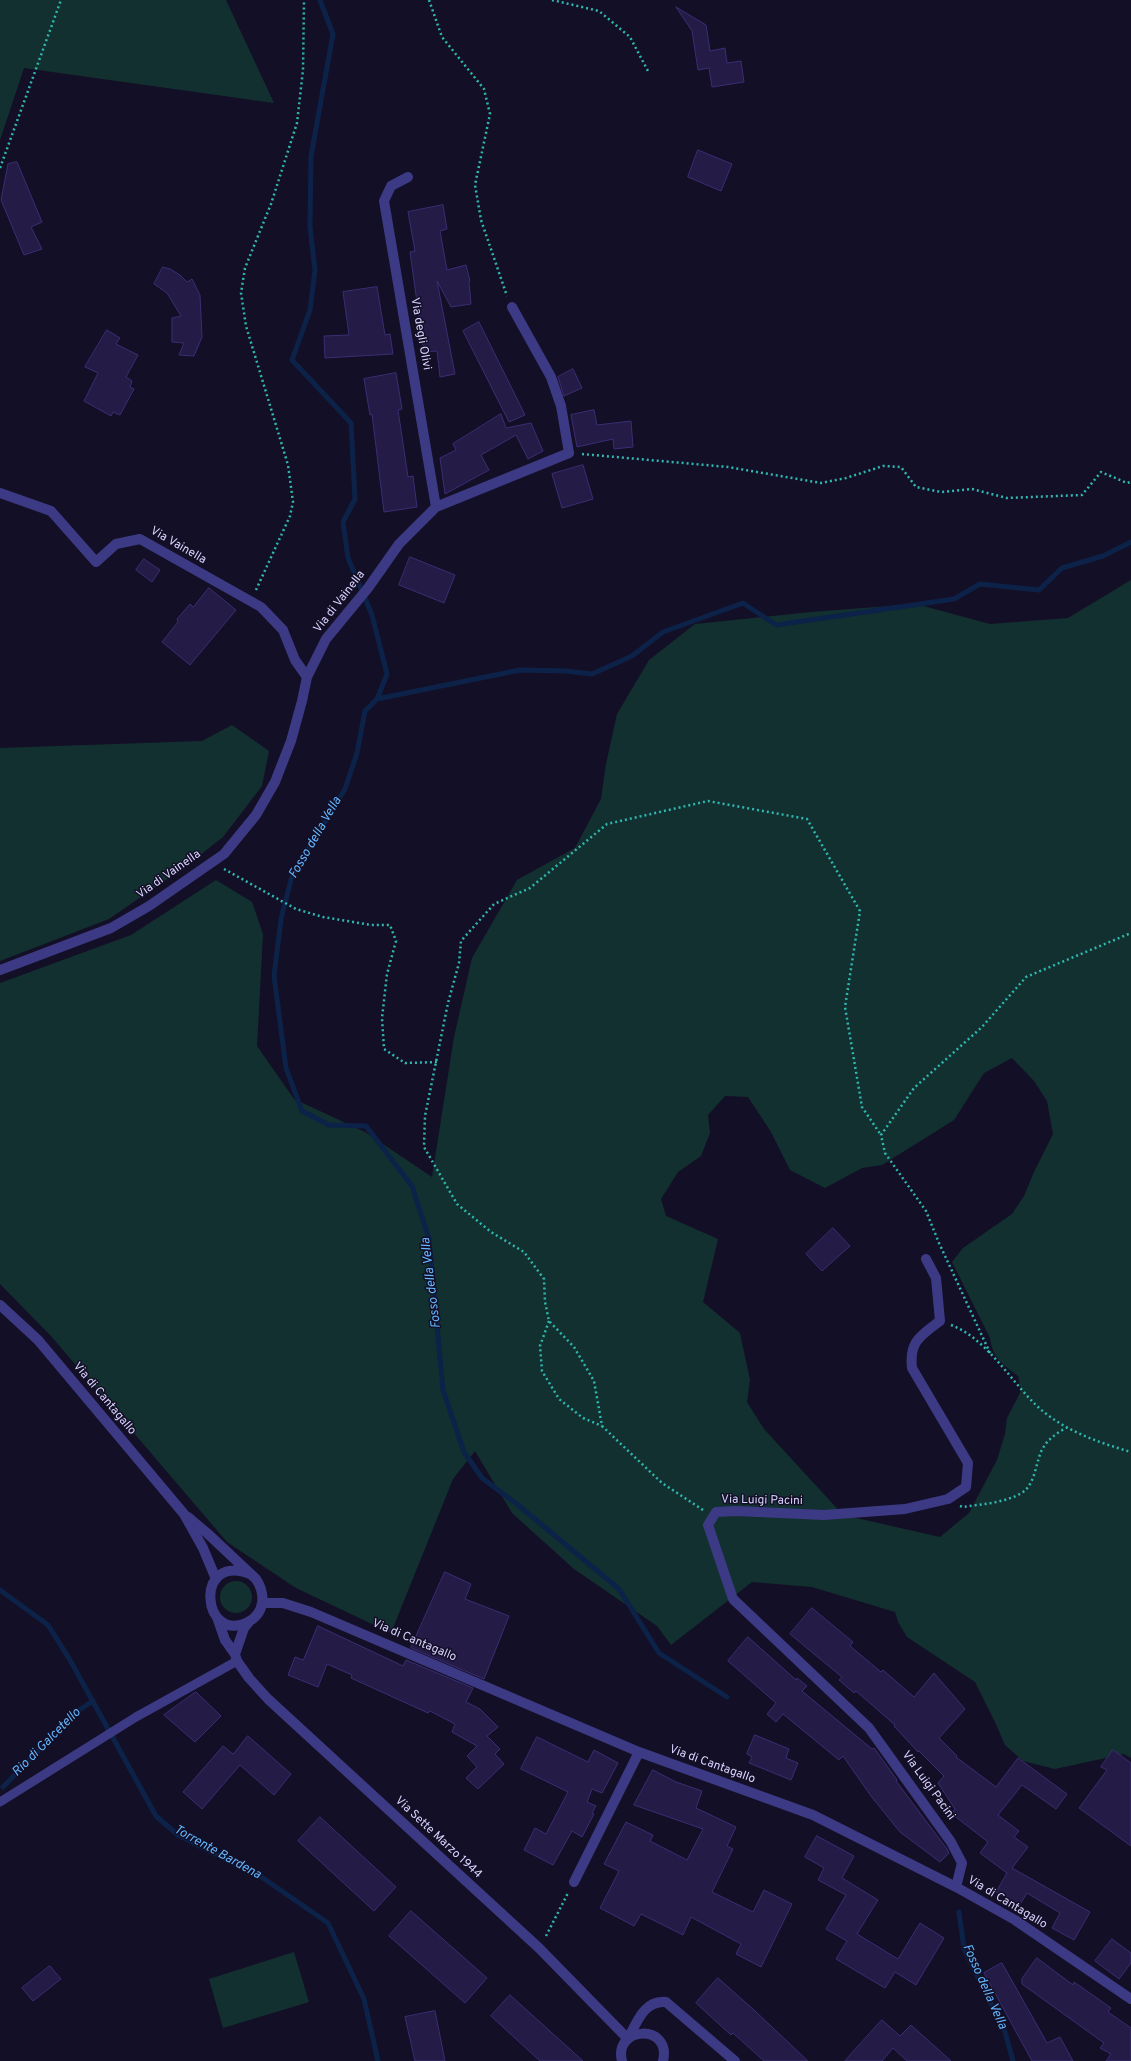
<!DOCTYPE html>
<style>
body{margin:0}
canvas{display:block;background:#130f26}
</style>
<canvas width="1131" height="2061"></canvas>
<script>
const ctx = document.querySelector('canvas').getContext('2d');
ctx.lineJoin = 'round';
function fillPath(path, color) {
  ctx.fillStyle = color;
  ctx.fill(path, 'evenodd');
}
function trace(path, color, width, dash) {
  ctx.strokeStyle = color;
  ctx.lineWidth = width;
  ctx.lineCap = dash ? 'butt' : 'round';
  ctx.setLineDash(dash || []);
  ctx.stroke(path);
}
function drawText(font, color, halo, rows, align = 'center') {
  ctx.font = font + ' Overpass,sans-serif';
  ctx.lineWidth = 3;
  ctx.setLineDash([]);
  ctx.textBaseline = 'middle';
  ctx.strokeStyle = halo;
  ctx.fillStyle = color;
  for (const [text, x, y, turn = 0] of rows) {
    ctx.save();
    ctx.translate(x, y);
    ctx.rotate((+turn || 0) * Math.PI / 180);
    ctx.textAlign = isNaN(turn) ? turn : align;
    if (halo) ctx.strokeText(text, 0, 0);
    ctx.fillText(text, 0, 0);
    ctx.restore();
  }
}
fillPath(new Path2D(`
 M 0,0 L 226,0 L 274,103 L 24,68 L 0,140 Z
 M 1131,580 L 1131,1758 L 1124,1754 L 1055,1769 L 1023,1761 L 1005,1745 L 995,1722 L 975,1682 L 907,1637 L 898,1622 L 895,1612 L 812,1587 L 752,1582 L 671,1645 L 657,1626 L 574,1569 L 512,1513 L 475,1451 L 453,1479 L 391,1633 L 296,1588 L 227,1542 L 51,1336 L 0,1284 L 0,983 L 131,935 L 216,880 L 252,902 L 263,934 L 257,1046 L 294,1099 L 365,1132 L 432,1177 L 454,1037 L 472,958 L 517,880 L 575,848 L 601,799 L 606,764 L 617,714 L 649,660 L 695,624 L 811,612 L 916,604 L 990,624 L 1068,618 ZM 1012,1058 L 1034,1081 L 1047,1101 L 1053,1134 L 1034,1172 L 1024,1196 L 1012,1214 L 963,1248 L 952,1262 L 990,1338 C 993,1359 1002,1364 1018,1376 L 1021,1391 L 1007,1418 L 1005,1434 L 997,1460 L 969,1513 L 940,1537 L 843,1515 L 764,1429 L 747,1402 L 750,1380 L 740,1333 L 703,1302 L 718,1239 L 666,1216 L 661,1199 L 678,1172 L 701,1156 L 710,1133 L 708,1115 L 725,1096 L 748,1097 L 771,1132 L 790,1170 L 825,1188 L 862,1168 L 882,1165 L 954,1120 L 984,1073 Z
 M 232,725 L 269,751 L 262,786 L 223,837 L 186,866 L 109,919 L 0,961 L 0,748 L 202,741 Z
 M220 1597a16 16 0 1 1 32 0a16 16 0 1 1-32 0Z
 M 294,1952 L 309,2002 L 223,2028 L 209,1979 Z`), '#12302f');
trace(new Path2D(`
 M 320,0 L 333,34 L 311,156 L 310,227 L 315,270 L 310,310 L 292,360 L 351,423 L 355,499 L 343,522 L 348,558 L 372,615 L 387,674 L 377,699 L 365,711 L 357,753 L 345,789 L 292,876 L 281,919 L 274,976 L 286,1068 L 302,1111 L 329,1125 L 366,1126 L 412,1186 L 429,1239 L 443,1390 L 464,1452 L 482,1478 L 518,1505 L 619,1589 L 659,1653 L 727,1697
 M 377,699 L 520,670 L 566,671 L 592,674 L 632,656 L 663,632 L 743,603 L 776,625 L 954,599 L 980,584 L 1039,590 L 1062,568 L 1103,556 L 1131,542
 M 0,1590 L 48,1625 L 70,1660 L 156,1816 L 178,1835 L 263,1878 L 328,1923 L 364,1999 L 378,2061
 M 3,1787 L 76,1712 L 93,1701
 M 959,1912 L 964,1949 L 1005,2032 L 1013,2061`), '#0c2248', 5);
const building = new Path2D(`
 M 676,7 L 706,25 L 710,51 L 725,48 L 727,63 L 741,61 L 744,82 L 712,87 L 709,68 L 698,70 L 692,31 Z
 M 698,150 L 732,164 L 721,191 L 688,177 Z
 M 17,162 L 42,222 L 31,227 L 42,249 L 24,255 L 1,200 L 8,164 Z
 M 443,205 L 447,229 L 440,231 L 447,270 L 466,265 L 470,281 L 469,282 L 471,304 L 451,307 L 437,281 L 455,374 L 440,377 L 437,351 L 424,352 L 410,252 L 415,251 L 408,212 Z
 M 163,267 L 170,269 L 180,275 L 187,282 L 192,279 L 200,295 L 202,337 L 194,356 L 179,355 L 184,343 L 172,342 L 172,318 L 181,316 L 167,293 L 154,284 Z
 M 377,287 L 385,335 L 390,334 L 393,354 L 325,358 L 324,336 L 349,335 L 343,292 Z
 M 479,322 L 525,415 L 509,422 L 463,331 Z
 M 107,330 L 120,338 L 116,344 L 138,355 L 126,377 L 132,381 L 130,387 L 134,389 L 120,415 L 113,412 L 111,416 L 84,401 L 98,373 L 85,367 Z
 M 573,369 L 582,388 L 564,396 L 558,377 Z
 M 396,373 L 402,409 L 398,410 L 408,477 L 413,476 L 417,507 L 384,512 L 372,414 L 370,415 L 364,379 Z
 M 594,410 L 597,425 L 631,421 L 633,447 L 614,449 L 613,439 L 577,447 L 571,415 Z
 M 501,414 L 506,428 L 531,423 L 543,451 L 528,459 L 516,435 L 481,455 L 489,470 L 445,494 L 440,458 L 456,450 L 453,444 Z
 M 583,465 L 593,499 L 562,508 L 552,474 Z
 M 410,557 L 455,575 L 444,603 L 399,585 Z
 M 144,559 L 160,570 L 152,582 L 136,570 Z
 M 209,588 L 236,610 L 190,665 L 162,642 L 178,622 L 177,619 L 190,604 L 193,607 Z
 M 833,1228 L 850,1246 L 822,1271 L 806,1254 Z
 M 445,1572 L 471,1584 L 465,1599 L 509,1616 L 484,1679 L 411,1648 Z
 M 812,1608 L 853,1642 L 850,1646 L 881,1672 L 883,1670 L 914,1697 L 934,1673 L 965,1709 L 939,1738 L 957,1756 L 956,1757 L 996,1787 L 1018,1758 L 1067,1794 L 1056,1809 L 1022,1785 L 998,1815 L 1019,1831 L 1014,1837 L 1028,1847 L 1012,1868 L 1090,1912 L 1074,1940 L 1052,1928 L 1060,1913 L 1027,1893 L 1019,1906 L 996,1892 L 1007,1873 L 980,1853 L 988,1842 L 952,1814 L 955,1809 L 938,1783 L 944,1776 L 919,1751 L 918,1752 L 894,1726 L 895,1725 L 856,1691 L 854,1693 L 839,1680 L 842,1677 L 790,1634 Z
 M 318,1626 L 403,1666 L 406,1660 L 473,1688 L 466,1702 L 480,1709 L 498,1727 L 487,1736 L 500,1749 L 495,1754 L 504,1764 L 478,1789 L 466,1778 L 477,1767 L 467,1756 L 477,1746 L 452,1732 L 455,1724 L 430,1711 L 428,1713 L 351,1678 L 352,1675 L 327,1664 L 318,1687 L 288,1675 L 295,1657 L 303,1660 Z
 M 748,1637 L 796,1680 L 797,1678 L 807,1686 L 802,1691 L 872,1749 L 874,1748 L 897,1780 L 896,1781 L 947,1849 L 949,1853 L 940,1862 L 900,1832 L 871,1796 L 843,1756 L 839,1760 L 783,1714 L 776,1722 L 767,1714 L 776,1703 L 728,1661 Z
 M 196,1692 L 221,1716 L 195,1742 L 164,1715 Z
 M 755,1735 L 789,1749 L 786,1758 L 798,1763 L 791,1780 L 749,1763 L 752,1757 L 747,1754 Z
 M 248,1736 L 291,1774 L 274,1795 L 240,1765 L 202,1809 L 183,1792 L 223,1746 L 233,1754 Z
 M 537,1737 L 588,1762 L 594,1750 L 618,1763 L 602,1793 L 592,1789 L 587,1802 L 596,1806 L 592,1813 L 594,1814 L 582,1837 L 572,1831 L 553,1865 L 524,1850 L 535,1828 L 546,1834 L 568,1792 L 521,1769 Z
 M 1113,1750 L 1131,1763 L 1131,1846 L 1079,1808 L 1107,1770 L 1101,1767 Z
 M 653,1770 L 676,1782 L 702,1791 L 696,1808 L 736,1827 L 727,1846 L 733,1849 L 712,1892 L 753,1912 L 764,1890 L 792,1904 L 761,1967 L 736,1954 L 741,1944 L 691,1917 L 683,1935 L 641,1914 L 634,1926 L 600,1908 L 619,1871 L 604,1864 L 626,1822 L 653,1835 L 650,1841 L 687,1860 L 703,1829 L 634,1805 Z
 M 320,1817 L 396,1887 L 374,1911 L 298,1841 Z
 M 817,1836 L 854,1856 L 842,1878 L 878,1900 L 857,1934 L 898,1959 L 920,1923 L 944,1938 L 916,1985 L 895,1972 L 885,1988 L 836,1959 L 847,1941 L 826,1929 L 846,1895 L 818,1880 L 824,1868 L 805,1857 Z
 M 411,1911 L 487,1978 L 465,2003 L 389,1936 Z
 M 1112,1939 L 1131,1953 L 1131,1963 L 1119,1979 L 1095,1961 Z
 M 1037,1958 L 1073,1985 L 1074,1982 L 1111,2008 L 1108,2012 L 1131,2028 L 1131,2061 L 1106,2061 L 1111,2054 L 1100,2048 L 1104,2043 L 1022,1984 L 1022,1979 Z
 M 1002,1963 L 1047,2043 L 1060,2037 L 1073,2061 L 1032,2061 L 984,1973 Z
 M 50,1966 L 61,1979 L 33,2001 L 22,1988 Z
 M 718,1978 L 754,2010 L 808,2061 L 764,2061 L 733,2033 L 731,2035 L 696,2003 Z
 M 510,1995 L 583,2061 L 540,2061 L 491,2016 Z
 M 435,2011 L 445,2061 L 415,2061 L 405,2017 Z
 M 882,2020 L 900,2036 L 911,2025 L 951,2061 L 907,2061 L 893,2048 L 882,2061 L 845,2061 Z`);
fillPath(building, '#241b47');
trace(building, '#3b2d73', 1);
trace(new Path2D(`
 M 429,0 L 442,37 L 484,89 L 490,114 L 475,185 L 481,220 L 507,296
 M 552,0 L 599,11 L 630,37 L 648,71
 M 0,168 L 61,0
 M 582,454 L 728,467 L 821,483 L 846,478 L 883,466 L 901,467 L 916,487 L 941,492 L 972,489 L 1007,498 L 1082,495 L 1101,472 L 1127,483 L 1131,482
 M 256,590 L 290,516 L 293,502 L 288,465 L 246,326 L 241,293 L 245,268 L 271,204 L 297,123 L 303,70 L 304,0
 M 224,869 L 296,909 L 323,917 L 371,925 L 390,925 L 396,941 L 387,974 L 382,1018 L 384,1049 L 405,1063 L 437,1062
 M 549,1321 L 540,1346 L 542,1371 L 559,1399 L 583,1418 L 602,1426
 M 951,1325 C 986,1338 1010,1380 1036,1405 C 1062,1430 1097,1442 1131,1452
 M 990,1353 L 939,1243 L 926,1211 L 885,1153 L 881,1135 L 914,1088 L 982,1027 L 1026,977 L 1131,933
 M 960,1506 L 963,1507 C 982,1504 1006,1503 1023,1492 C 1036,1483 1036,1459 1043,1448 C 1048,1439 1057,1433 1066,1428
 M 703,1510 L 662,1483 L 602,1426 L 594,1381 L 574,1347 L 549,1321 L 545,1302 L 544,1279 L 524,1252 L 491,1232 L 457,1204 L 424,1147 L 425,1116 L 448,1003 L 459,963 L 461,941 L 494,904 L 530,888 L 607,824 L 708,801 L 807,819 L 860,911 L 845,1007 L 862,1107 L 881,1135
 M 546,1936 L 568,1893`), '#2fb8b0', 2.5, [2, 3]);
trace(new Path2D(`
 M 0,1802 L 136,1717 L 237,1661`), '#3d3a85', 9);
trace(new Path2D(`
 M 408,177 L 391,186 L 384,201 L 436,507
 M 0,493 L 51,511 L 96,562 L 116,544 L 140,539 L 261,607 L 283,630 L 295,660 L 307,677
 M 0,970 L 111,928 L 149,906 L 224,854 L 256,815 L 275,782 L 291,741 L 302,701 L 307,677 L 326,639 L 368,588 L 399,544 L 436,507 L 569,453 L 561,406 L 551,377 L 512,307
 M 926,1259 L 936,1278 L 940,1321 C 920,1336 909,1342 912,1368 L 968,1463 L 966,1487 L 948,1499 L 905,1509 L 824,1515 L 736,1511 L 716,1512 L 708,1525 L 733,1599 L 869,1728 L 951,1842 L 962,1863 L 956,1887
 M 263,1603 L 283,1603 L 311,1612 L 639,1752 L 813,1815 L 956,1887 L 1015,1920 L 1131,1999
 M 574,1882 L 639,1752
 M 628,2039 C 637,2022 644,2000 666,2002 L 735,2061`), '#3d3a85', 10);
trace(new Path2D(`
 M 0,1305 L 38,1340 L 184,1514 L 203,1548 L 216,1579
 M 188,1517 L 207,1533 L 256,1579 C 266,1594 265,1613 248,1622 C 202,1645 193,1552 250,1574
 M 217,1617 L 225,1640 L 235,1654 L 237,1661 L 249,1678 L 268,1699 L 539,1948 L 628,2039
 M 235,1654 L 244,1628 L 249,1622
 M 622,2061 C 613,2026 672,2023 663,2061`), '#3d3a85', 10);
drawText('12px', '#d9d4ff', '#130f26', [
 ["Via degli Olivi",420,334,80],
 ["Via Vainella",178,546,30],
 ["Via di Vainella",340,602,-52],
 ["Via di Vainella",169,875,-35],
 ["Via di Cantagallo",104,1399,50],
 ["Via Luigi Pacini",762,1501,1],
 ["Via di Cantagallo",414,1641,23],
 ["Via di Cantagallo",712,1765,20],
 ["Via Luigi Pacini",928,1786,54],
 ["Via Sette Marzo 1944",438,1838,43],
 ["Via di Cantagallo",1007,1903,31]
]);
drawText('italic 13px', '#62b6ff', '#130f26', [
 ["Fosso della Vella",316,838,-60],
 ["Fosso della Vella",432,1283,-97],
 ["Rio di Galcetello",47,1743,-45],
 ["Torrente Bardena",217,1853,29],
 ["Fosso della Vella",984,1987,66]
]);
</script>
